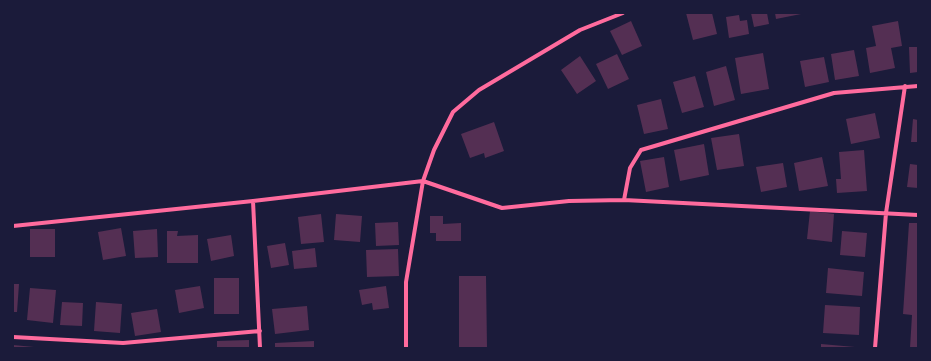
<!DOCTYPE html>
<style>
body{margin:0}
#map{position:relative;width:931px;height:361px;overflow:hidden;background:#1b1b3a;font-family:Overpass,sans-serif}
canvas{display:block}
.frame{position:absolute;inset:0;border:14px solid #1b1b3a;pointer-events:none}
</style>
<div id="map">
<canvas width="931" height="361"></canvas>
<div class="frame"></div>
</div>
<script>
const ctx = document.querySelector('canvas').getContext('2d');
ctx.lineJoin = 'round';
function fillPath(path, color) {
  ctx.fillStyle = color;
  ctx.fill(path, 'evenodd');
}
function trace(path, color, width, dash) {
  ctx.strokeStyle = color;
  ctx.lineWidth = width;
  ctx.lineCap = dash ? 'butt' : 'round';
  ctx.setLineDash(dash || []);
  ctx.stroke(path);
}
fillPath(new Path2D(`
 M 686,13 L 712,13 L 717,34 L 693,40 Z
 M 751,13 L 767,13 L 769,24 L 754,27 Z
 M 775,13 L 800,13 L 801,14 L 776,19 Z
 M 739,15 L 740,21 L 747,20 L 749,34 L 729,38 L 726,17 Z
 M 631,21 L 642,46 L 622,55 L 610,31 Z
 M 898,21 L 902,46 L 891,48 L 895,68 L 870,73 L 866,48 L 876,46 L 872,26 Z
 M 909,47 L 918,47 L 918,72 L 910,73 Z
 M 854,50 L 859,76 L 835,80 L 831,54 Z
 M 763,53 L 769,89 L 741,94 L 735,58 Z
 M 617,54 L 629,79 L 608,89 L 596,64 Z
 M 580,56 L 596,81 L 577,94 L 561,70 Z
 M 824,57 L 829,82 L 805,87 L 800,61 Z
 M 726,66 L 735,100 L 714,106 L 706,72 Z
 M 695,76 L 704,107 L 682,113 L 673,82 Z
 M 661,99 L 668,129 L 644,134 L 637,105 Z
 M 875,113 L 880,138 L 851,144 L 846,119 Z
 M 913,119 L 918,120 L 918,142 L 911,142 Z
 M 494,122 L 504,151 L 485,158 L 484,153 L 470,158 L 461,134 Z
 M 739,134 L 744,166 L 717,170 L 711,138 Z
 M 704,144 L 709,175 L 680,181 L 674,150 Z
 M 864,150 L 867,191 L 837,193 L 836,179 L 841,179 L 839,152 Z
 M 664,157 L 669,187 L 646,192 L 640,161 Z
 M 822,157 L 828,186 L 799,191 L 794,163 Z
 M 783,163 L 787,187 L 761,192 L 756,167 Z
 M 910,164 L 918,165 L 918,188 L 907,187 Z
 M 810,211 L 834,214 L 832,242 L 807,239 Z
 M 321,214 L 324,242 L 301,244 L 298,217 Z
 M 336,214 L 362,216 L 360,242 L 334,240 Z
 M 430,216 L 443,216 L 443,224 L 461,223 L 461,241 L 436,241 L 436,233 L 430,233 Z
 M 398,222 L 399,245 L 376,246 L 375,223 Z
 M 909,223 L 918,223 L 918,348 L 910,348 L 912,315 L 903,314 Z
 M 121,228 L 126,256 L 103,260 L 98,232 Z
 M 30,229 L 55,229 L 55,257 L 30,257 Z
 M 157,229 L 158,257 L 135,258 L 133,231 Z
 M 167,231 L 178,231 L 177,236 L 198,235 L 198,263 L 167,263 Z
 M 842,231 L 867,233 L 865,257 L 840,255 Z
 M 231,235 L 234,256 L 211,261 L 207,239 Z
 M 285,243 L 289,265 L 271,268 L 267,246 Z
 M 315,248 L 317,267 L 294,269 L 292,251 Z
 M 398,249 L 399,276 L 367,277 L 366,250 Z
 M 828,268 L 864,272 L 862,296 L 826,293 Z
 M 459,276 L 486,276 L 487,348 L 459,348 Z
 M 214,278 L 239,278 L 239,314 L 214,314 Z
 M 13,284 L 19,284 L 17,312 L 13,312 Z
 M 200,286 L 204,308 L 179,313 L 175,290 Z
 M 386,286 L 389,308 L 373,310 L 372,303 L 362,305 L 359,290 Z
 M 30,288 L 56,290 L 53,323 L 27,320 Z
 M 62,302 L 83,303 L 82,326 L 60,325 Z
 M 96,302 L 122,304 L 120,333 L 94,331 Z
 M 825,305 L 860,307 L 859,335 L 823,333 Z
 M 307,306 L 309,330 L 275,334 L 272,309 Z
 M 157,309 L 161,332 L 135,336 L 131,313 Z
 M 249,340 L 249,348 L 217,348 L 217,341 Z
 M 314,341 L 314,348 L 275,348 L 275,343 Z
 M 821,344 L 855,347 L 855,348 L 821,348 Z
 M 13,345 L 34,347 L 34,348 L 13,348 Z`), '#542f53');
trace(new Path2D(`
 M 624,200 L 630,168 L 641,150 L 834,93 L 918,86
 M 253,201 L 260,348
 M 13,226 L 253,201 L 423,181 L 502,208 L 569,201 L 624,200 L 918,215
 M 13,337 L 123,343 L 260,331
 M 406,348 L 406,282 L 423,181 L 434,150 L 453,112 L 479,90 L 580,30 L 623,13
 M 875,348 L 886,213 L 905,86`), '#ff6b9d', 4);
</script>
